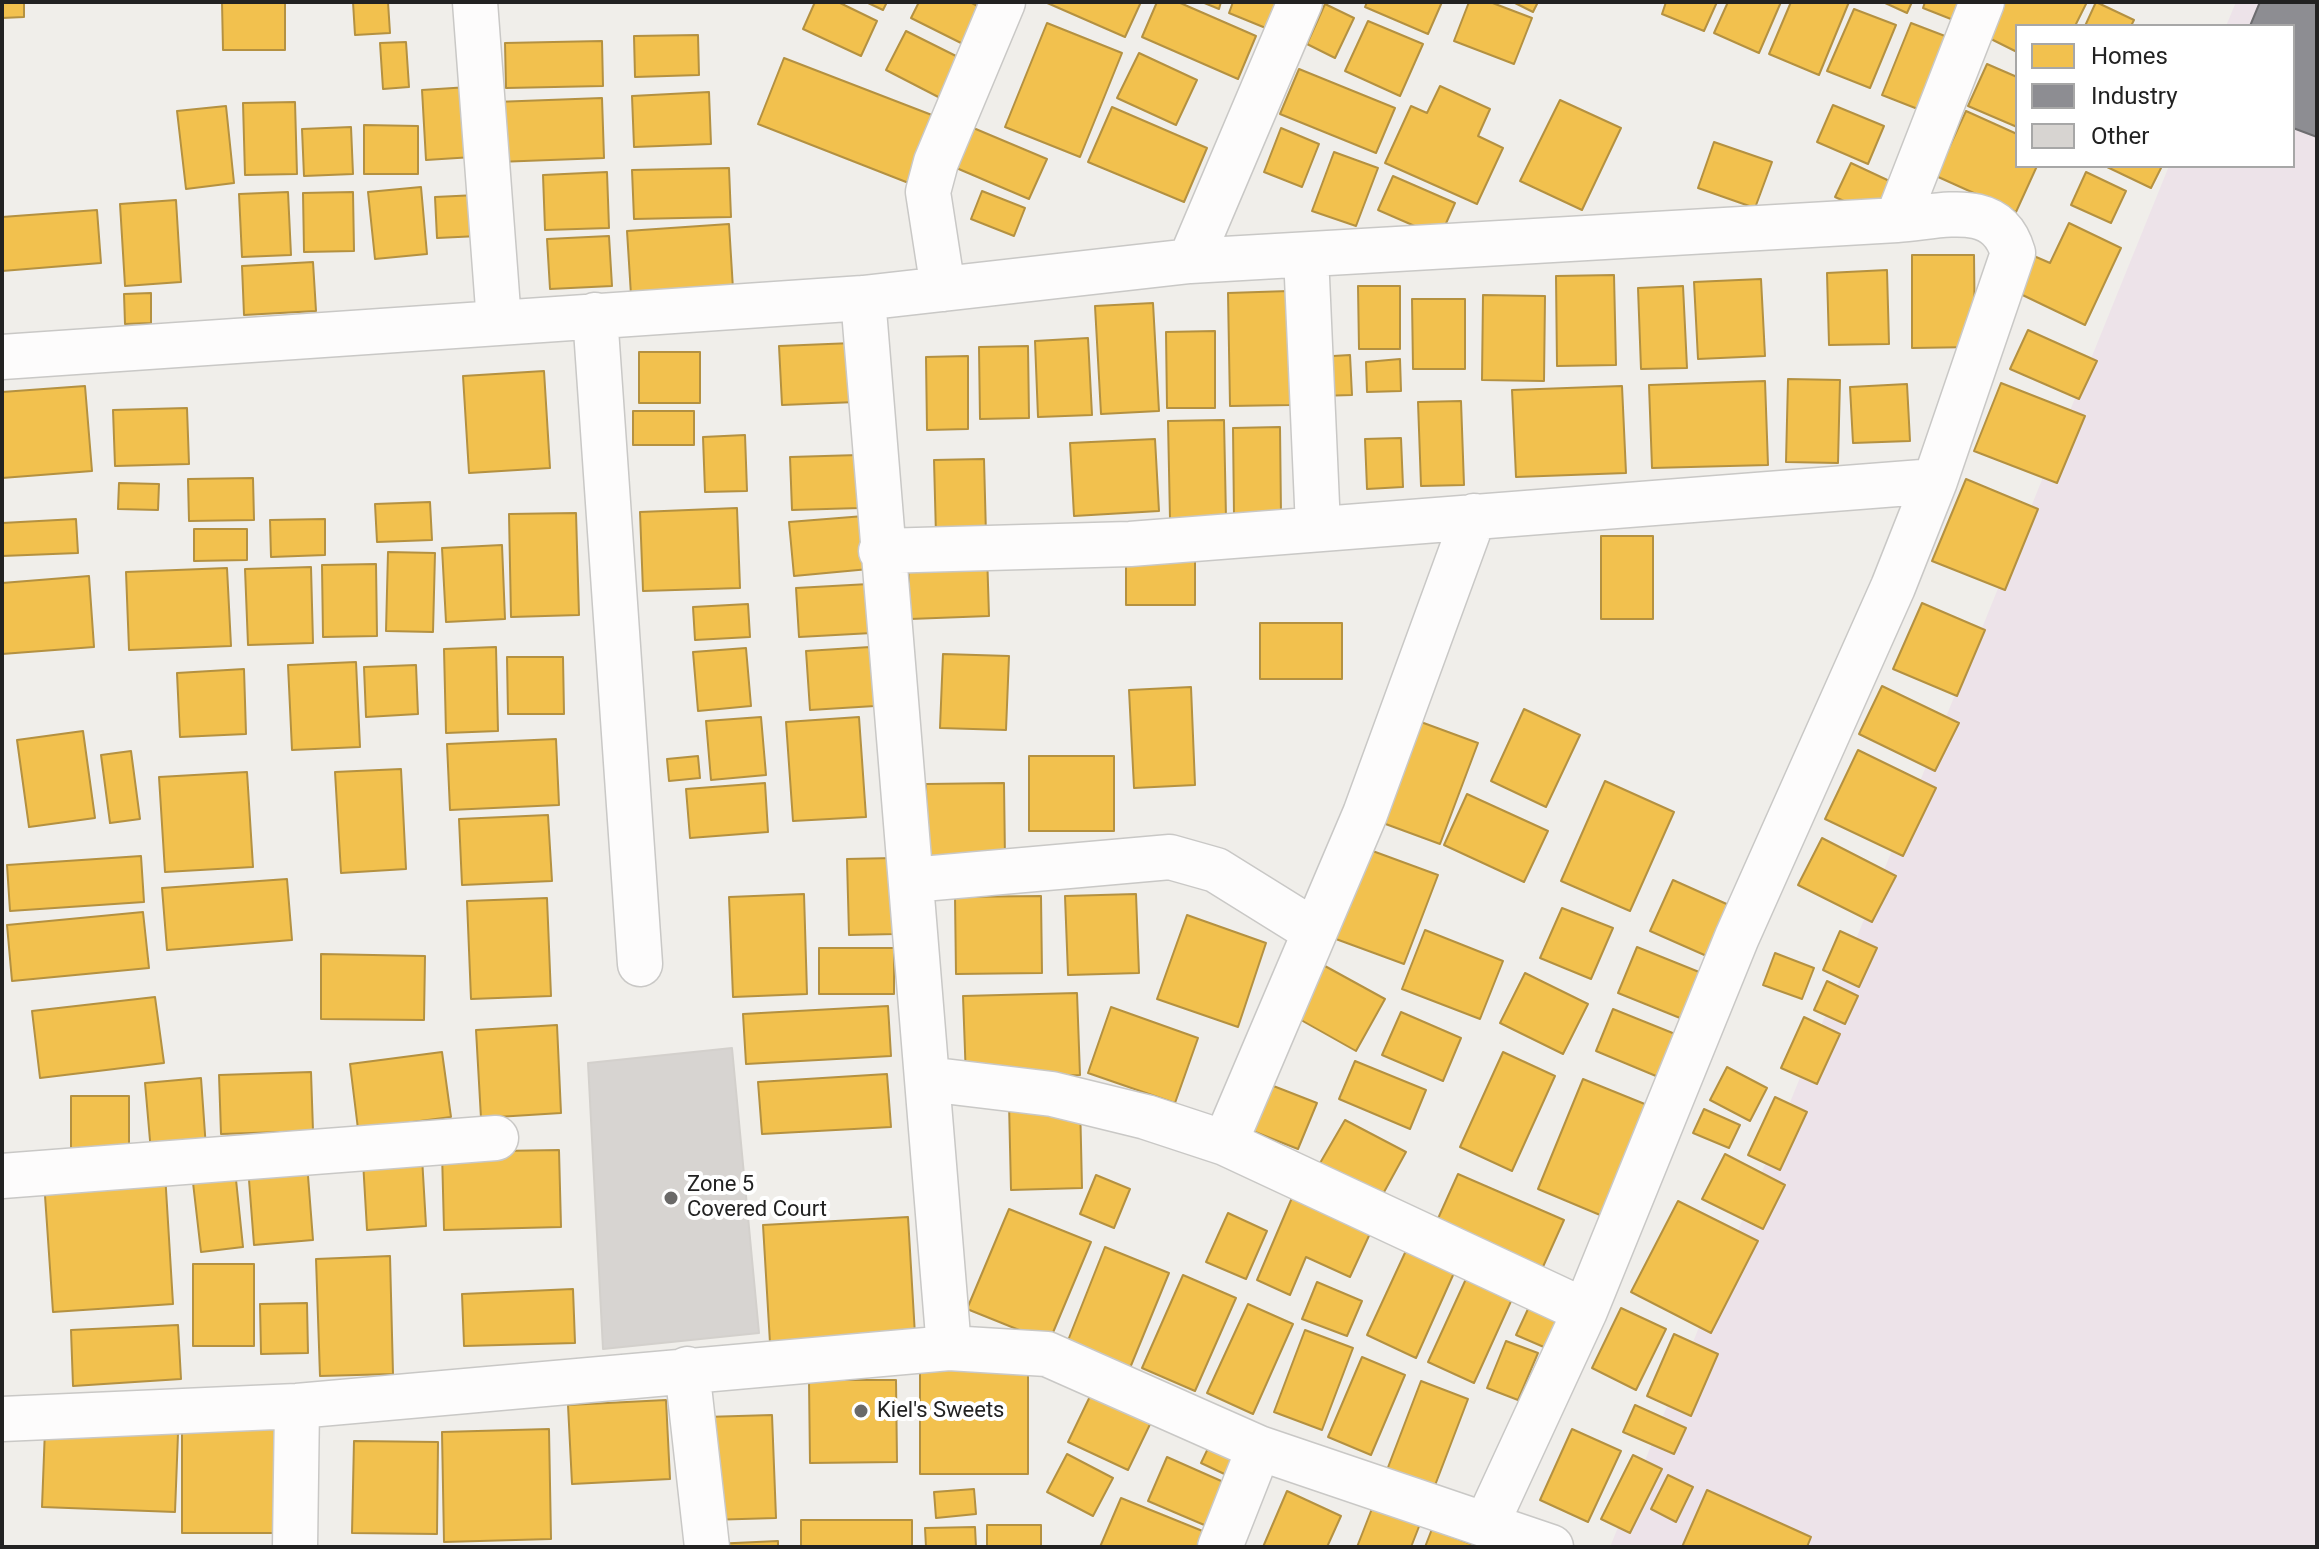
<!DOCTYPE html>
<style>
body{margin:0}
#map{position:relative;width:2319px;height:1549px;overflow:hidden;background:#f0eeea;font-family:Roboto,sans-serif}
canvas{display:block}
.frame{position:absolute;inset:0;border:4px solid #222;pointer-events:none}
.legend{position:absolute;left:2015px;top:24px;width:280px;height:144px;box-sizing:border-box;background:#fff;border:2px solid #a7a7a7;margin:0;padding:10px 14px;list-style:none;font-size:24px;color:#222}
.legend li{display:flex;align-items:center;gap:16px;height:40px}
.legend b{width:40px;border:2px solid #a7a7a7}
</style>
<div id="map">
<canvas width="2319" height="1549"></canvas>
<div class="frame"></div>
<ul class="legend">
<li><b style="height:22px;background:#f2c14e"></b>Homes</li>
<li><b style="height:22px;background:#8d8d92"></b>Industry</li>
<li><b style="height:22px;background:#d7d4d1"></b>Other</li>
</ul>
</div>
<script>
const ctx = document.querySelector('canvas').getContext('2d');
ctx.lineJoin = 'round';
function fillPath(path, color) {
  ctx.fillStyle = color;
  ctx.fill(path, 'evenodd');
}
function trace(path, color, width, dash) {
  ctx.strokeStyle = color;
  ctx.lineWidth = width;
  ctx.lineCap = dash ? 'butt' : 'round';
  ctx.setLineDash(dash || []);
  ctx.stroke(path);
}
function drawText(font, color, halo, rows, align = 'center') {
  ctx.font = font + ' Roboto,sans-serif';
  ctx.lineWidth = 8;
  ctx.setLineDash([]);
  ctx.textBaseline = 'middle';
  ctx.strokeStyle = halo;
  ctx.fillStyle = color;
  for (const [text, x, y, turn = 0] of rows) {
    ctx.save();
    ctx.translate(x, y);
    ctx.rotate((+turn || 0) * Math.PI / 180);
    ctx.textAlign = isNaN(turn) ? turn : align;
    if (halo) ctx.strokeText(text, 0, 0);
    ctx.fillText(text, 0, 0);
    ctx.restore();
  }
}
fillPath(new Path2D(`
 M 2236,2 L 2317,2 L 2317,1547 L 1610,1547 L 2169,166 L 2293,166 L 2293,26 L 2226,26 Z`), '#ede3e9');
const homes = new Path2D(`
 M 2,2 L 24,2 L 24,17 L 2,18 Z
 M 222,2 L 285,2 L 285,50 L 223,50 Z
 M 353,2 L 388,2 L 390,33 L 355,35 Z
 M 815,2 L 838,2 L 877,21 L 861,56 L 803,29 Z
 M 866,2 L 887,2 L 883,10 Z
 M 919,2 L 970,2 L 985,10 L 967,46 L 911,18 Z
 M 1045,2 L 1141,2 L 1125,37 Z
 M 1157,2 L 1178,2 L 1256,36 L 1238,79 L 1142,37 Z
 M 1202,2 L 1221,2 L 1219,9 Z
 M 1233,2 L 1286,2 L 1273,31 L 1229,13 Z
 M 1367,2 L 1442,2 L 1428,34 L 1365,7 Z
 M 1469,2 L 1490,2 L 1532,18 L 1514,64 L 1454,41 Z
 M 1513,2 L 1538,2 L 1533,12 Z
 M 1666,2 L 1717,2 L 1704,31 L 1662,14 Z
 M 1728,2 L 1781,2 L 1759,53 L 1714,33 Z
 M 1791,2 L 1849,2 L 1819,75 L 1769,54 Z
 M 1883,2 L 1912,2 L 1907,13 Z
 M 1925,2 L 1970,2 L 1961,23 L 1923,8 Z
 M 2004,2 L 2087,2 L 2075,26 L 2017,26 L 2017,52 L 1987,37 Z
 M 2096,2 L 2134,20 L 2131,26 L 2085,26 Z
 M 1325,4 L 1354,18 L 1335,58 L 1307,44 Z
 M 1854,9 L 1896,25 L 1870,88 L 1827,71 Z
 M 1368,21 L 1423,44 L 1400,96 L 1345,71 Z
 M 1047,23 L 1122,53 L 1080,157 L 1005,127 Z
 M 1911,23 L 1958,41 L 1928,113 L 1882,95 Z
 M 906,31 L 968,62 L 948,102 L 886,70 Z
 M 698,35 L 699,75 L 635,77 L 634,36 Z
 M 602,41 L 603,86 L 506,88 L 505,43 Z
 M 406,42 L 409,87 L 383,89 L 380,43 Z
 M 1139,53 L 1197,80 L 1176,125 L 1117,98 Z
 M 784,58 L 950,122 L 924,189 L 758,124 Z
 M 1987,64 L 2017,77 L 2017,127 L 1968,106 Z
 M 1299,69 L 1395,108 L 1376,153 L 1280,114 Z
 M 1440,86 L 1490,109 L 1478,136 L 1503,148 L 1477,204 L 1385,163 L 1411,106 L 1427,113 Z
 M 469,87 L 473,157 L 426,160 L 422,90 Z
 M 709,92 L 711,144 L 634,147 L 632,96 Z
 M 602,98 L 604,158 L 497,162 L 495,102 Z
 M 1560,100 L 1621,128 L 1582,210 L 1520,181 Z
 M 295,102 L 297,174 L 245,175 L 243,103 Z
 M 1833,105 L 1884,126 L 1868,164 L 1817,142 Z
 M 226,106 L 234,183 L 186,189 L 177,111 Z
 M 1112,107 L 1207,148 L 1184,202 L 1088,162 Z
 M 1966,111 L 2017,134 L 2017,166 L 2037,166 L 2016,212 L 1936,176 Z
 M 364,125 L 418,126 L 418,174 L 364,174 Z
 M 351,127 L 353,174 L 304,176 L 302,129 Z
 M 971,127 L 1047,159 L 1029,199 L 954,167 Z
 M 1281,128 L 1319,144 L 1302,187 L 1264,172 Z
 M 1714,142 L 1772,162 L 1755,208 L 1698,188 Z
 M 1334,152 L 1378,168 L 1356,226 L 1312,211 Z
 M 1851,163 L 1898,185 L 1882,218 L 1835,197 Z
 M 2105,166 L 2162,166 L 2151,188 Z
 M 729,168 L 731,217 L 634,219 L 632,170 Z
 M 607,172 L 609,228 L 545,230 L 543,175 Z
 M 2086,172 L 2126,191 L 2111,223 L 2071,205 Z
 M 1393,176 L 1455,203 L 1440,237 L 1378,210 Z
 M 421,187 L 427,254 L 375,259 L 368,192 Z
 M 982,191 L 1025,208 L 1014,236 L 971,219 Z
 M 288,192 L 291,255 L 242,257 L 239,194 Z
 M 353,192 L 354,251 L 304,252 L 303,193 Z
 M 477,195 L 479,236 L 437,238 L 435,197 Z
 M 176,200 L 181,282 L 125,286 L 120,204 Z
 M 97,210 L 101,263 L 2,271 L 2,217 Z
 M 2069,223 L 2121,248 L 2085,325 L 2010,289 L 2027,253 L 2050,263 Z
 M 729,224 L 733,289 L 631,295 L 627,231 Z
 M 609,236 L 612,286 L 550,289 L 547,239 Z
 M 1912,255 L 1974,255 L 1975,347 L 1912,348 Z
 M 313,262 L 316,311 L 244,315 L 242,266 Z
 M 1887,270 L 1889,344 L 1829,345 L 1827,273 Z
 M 1614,275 L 1616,365 L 1557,366 L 1556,276 Z
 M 1761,279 L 1765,356 L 1698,359 L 1694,282 Z
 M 1358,286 L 1400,286 L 1400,349 L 1359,349 Z
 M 1683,286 L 1687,368 L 1641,369 L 1638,288 Z
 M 1289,291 L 1292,405 L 1230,406 L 1228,293 Z
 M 151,293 L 151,323 L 125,324 L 124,294 Z
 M 1483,295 L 1545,296 L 1544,381 L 1482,380 Z
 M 1412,299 L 1465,299 L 1465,369 L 1413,369 Z
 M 1153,303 L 1159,411 L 1101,414 L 1095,306 Z
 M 2028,330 L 2097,361 L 2079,399 L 2010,369 Z
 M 1215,331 L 1215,408 L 1167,408 L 1166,332 Z
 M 1088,338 L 1092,415 L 1038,417 L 1035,341 Z
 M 853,343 L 856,402 L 782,405 L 779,346 Z
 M 1028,346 L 1029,418 L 980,419 L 979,347 Z
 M 639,352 L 700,352 L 700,403 L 639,403 Z
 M 1350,355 L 1352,395 L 1318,396 L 1316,357 Z
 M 968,356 L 968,429 L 927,430 L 926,357 Z
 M 1400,359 L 1401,391 L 1367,392 L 1366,362 Z
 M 544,371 L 550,468 L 469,473 L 463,376 Z
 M 1788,379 L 1840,380 L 1838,463 L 1786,462 Z
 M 1765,381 L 1768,465 L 1652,468 L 1649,385 Z
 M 2001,383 L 2085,416 L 2057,483 L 1974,451 Z
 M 1907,384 L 1910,441 L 1853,443 L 1850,387 Z
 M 85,386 L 92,471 L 2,478 L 2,392 Z
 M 1622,386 L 1626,473 L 1516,477 L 1512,390 Z
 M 1461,401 L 1464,485 L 1421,486 L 1418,402 Z
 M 187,408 L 189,464 L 115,466 L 113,410 Z
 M 633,411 L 694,411 L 694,445 L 633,445 Z
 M 1224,420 L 1226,518 L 1170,519 L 1168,421 Z
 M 1280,427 L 1281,515 L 1234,516 L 1233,428 Z
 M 745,435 L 747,491 L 705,492 L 703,437 Z
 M 1401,438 L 1403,487 L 1367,489 L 1365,439 Z
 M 1155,439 L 1159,511 L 1074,516 L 1070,443 Z
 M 859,455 L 861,508 L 792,510 L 790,457 Z
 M 984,459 L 986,535 L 936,536 L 934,460 Z
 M 253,478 L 254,520 L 189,521 L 188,479 Z
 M 1966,479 L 2038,509 L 2005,590 L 1932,561 Z
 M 119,483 L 159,484 L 158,510 L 118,509 Z
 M 430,502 L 432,540 L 377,542 L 375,504 Z
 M 737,508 L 740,588 L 643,591 L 640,512 Z
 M 576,513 L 579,615 L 511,617 L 509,514 Z
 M 864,516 L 869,569 L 794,576 L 789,522 Z
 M 76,519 L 78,553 L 2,556 L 2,523 Z
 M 325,519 L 325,555 L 271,557 L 270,520 Z
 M 194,529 L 247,529 L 247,560 L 194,561 Z
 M 1601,536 L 1653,536 L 1653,619 L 1601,619 Z
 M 502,545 L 505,619 L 446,622 L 442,548 Z
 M 388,552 L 435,553 L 433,632 L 386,631 Z
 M 987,553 L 989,616 L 910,619 L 908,556 Z
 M 1126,554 L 1195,554 L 1195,605 L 1126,605 Z
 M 376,564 L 377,636 L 323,637 L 322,565 Z
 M 311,567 L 313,643 L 248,645 L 245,569 Z
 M 227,568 L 231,646 L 129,650 L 126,572 Z
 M 89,576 L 94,647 L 2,654 L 2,583 Z
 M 869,584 L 872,633 L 799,637 L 796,588 Z
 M 1922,603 L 1985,630 L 1957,696 L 1893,669 Z
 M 748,604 L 750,637 L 695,640 L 693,607 Z
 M 1260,623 L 1342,623 L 1342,679 L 1260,679 Z
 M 496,647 L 498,731 L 446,733 L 444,649 Z
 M 870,647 L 875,706 L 810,710 L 806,651 Z
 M 746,648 L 751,706 L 698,711 L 693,652 Z
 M 943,654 L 1009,656 L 1006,730 L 940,728 Z
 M 507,657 L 563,657 L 564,714 L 508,714 Z
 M 356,662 L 360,747 L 292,750 L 288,665 Z
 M 416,665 L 418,714 L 366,717 L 364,667 Z
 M 244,669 L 246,734 L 180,737 L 177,673 Z
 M 1882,686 L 1959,723 L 1935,771 L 1859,734 Z
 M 1191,687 L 1195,785 L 1134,788 L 1129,690 Z
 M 1524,709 L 1580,735 L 1546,807 L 1491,781 Z
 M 761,717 L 766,775 L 711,780 L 706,721 Z
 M 859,717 L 866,817 L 793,821 L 786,722 Z
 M 1410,718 L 1478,743 L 1440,844 L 1372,819 Z
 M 83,731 L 95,818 L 29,827 L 17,740 Z
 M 556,739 L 559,805 L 450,810 L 447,744 Z
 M 1858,750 L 1936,788 L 1903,856 L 1825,819 Z
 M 131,751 L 140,819 L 110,823 L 101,755 Z
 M 698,756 L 700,778 L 669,781 L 667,759 Z
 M 1029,756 L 1114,756 L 1114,831 L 1029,831 Z
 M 401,769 L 406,869 L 341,873 L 335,772 Z
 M 247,772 L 253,867 L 165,872 L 159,777 Z
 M 1605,781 L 1674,812 L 1630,911 L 1561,881 Z
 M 765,783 L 768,832 L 690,838 L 686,789 Z
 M 1004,783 L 1005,860 L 927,861 L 926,784 Z
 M 1467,794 L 1548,831 L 1524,882 L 1444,845 Z
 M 548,815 L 552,881 L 462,885 L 459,819 Z
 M 1822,838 L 1896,876 L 1872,922 L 1798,885 Z
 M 1359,846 L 1438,875 L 1404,964 L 1325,935 Z
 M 141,856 L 144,902 L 10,911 L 7,865 Z
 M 894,858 L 896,934 L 849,935 L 847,859 Z
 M 287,879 L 292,940 L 167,950 L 162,888 Z
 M 1673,880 L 1740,910 L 1718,961 L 1650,931 Z
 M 804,894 L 807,994 L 733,997 L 729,897 Z
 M 1136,894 L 1139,973 L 1068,975 L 1065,896 Z
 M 1041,896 L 1042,973 L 956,974 L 955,897 Z
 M 547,898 L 551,996 L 471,999 L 467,901 Z
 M 1562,908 L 1613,928 L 1591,979 L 1540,958 Z
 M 143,912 L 149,968 L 12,981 L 7,925 Z
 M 1187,915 L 1266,943 L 1238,1027 L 1157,999 Z
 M 1425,930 L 1503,961 L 1480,1019 L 1402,989 Z
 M 1840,931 L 1877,948 L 1859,987 L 1823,970 Z
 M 1637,947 L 1709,976 L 1690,1022 L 1618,993 Z
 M 819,948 L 894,948 L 894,994 L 819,994 Z
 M 1775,953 L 1814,968 L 1802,999 L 1763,985 Z
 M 321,954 L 425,956 L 424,1020 L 321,1019 Z
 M 1314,960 L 1385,999 L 1356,1051 L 1285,1011 Z
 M 1525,973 L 1588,1004 L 1563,1054 L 1500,1023 Z
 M 1827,981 L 1858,996 L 1845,1024 L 1814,1010 Z
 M 1077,993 L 1080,1075 L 966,1079 L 963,996 Z
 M 155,997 L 164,1063 L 40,1078 L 32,1011 Z
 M 888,1006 L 891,1056 L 746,1064 L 743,1014 Z
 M 1111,1007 L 1198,1038 L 1175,1103 L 1088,1073 Z
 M 1613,1009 L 1685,1038 L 1668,1081 L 1596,1051 Z
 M 1401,1012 L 1461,1038 L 1443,1081 L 1382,1055 Z
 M 1804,1017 L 1840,1034 L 1817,1084 L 1781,1068 Z
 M 557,1025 L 561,1113 L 481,1118 L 476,1030 Z
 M 442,1052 L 451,1117 L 358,1129 L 350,1064 Z
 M 1503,1052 L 1555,1076 L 1512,1171 L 1460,1147 Z
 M 1355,1061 L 1426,1090 L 1410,1129 L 1339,1099 Z
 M 1727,1067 L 1767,1088 L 1750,1121 L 1710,1100 Z
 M 311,1072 L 313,1131 L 221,1134 L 219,1075 Z
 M 887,1074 L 891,1127 L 762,1134 L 758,1082 Z
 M 201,1078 L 206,1148 L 151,1152 L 145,1083 Z
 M 1583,1079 L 1657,1109 L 1612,1220 L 1538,1189 Z
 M 1258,1080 L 1317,1103 L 1298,1149 L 1240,1126 Z
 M 71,1096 L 129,1096 L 129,1157 L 71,1157 Z
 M 1775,1097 L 1807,1112 L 1780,1170 L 1748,1155 Z
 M 1080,1101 L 1082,1188 L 1011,1190 L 1009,1103 Z
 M 1704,1109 L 1740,1125 L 1729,1148 L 1693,1133 Z
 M 1345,1120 L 1406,1152 L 1378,1203 L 1316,1170 Z
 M 559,1150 L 561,1227 L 444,1230 L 442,1152 Z
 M 1725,1154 L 1785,1185 L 1763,1229 L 1702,1199 Z
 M 422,1157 L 426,1226 L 367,1230 L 363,1161 Z
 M 307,1163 L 313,1240 L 254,1245 L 248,1167 Z
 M 235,1170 L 243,1247 L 201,1252 L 192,1174 Z
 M 165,1173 L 173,1304 L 53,1312 L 44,1181 Z
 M 1458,1174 L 1564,1220 L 1542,1269 L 1436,1223 Z
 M 1096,1175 L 1130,1189 L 1114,1228 L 1080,1214 Z
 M 1294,1193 L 1373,1227 L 1350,1277 L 1306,1257 L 1290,1295 L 1257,1280 Z
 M 1678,1201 L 1758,1241 L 1711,1333 L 1631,1292 Z
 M 1009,1209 L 1091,1242 L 1049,1342 L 967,1309 Z
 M 1228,1213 L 1267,1231 L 1246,1279 L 1206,1262 Z
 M 908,1217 L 915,1335 L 770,1343 L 763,1225 Z
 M 1410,1242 L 1458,1264 L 1416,1358 L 1367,1335 Z
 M 1105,1247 L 1169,1273 L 1130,1368 L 1067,1343 Z
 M 390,1256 L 393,1374 L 320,1376 L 316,1259 Z
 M 193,1264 L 254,1264 L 254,1346 L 193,1346 Z
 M 1471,1268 L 1517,1288 L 1474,1383 L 1428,1362 Z
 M 1183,1275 L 1236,1298 L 1195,1391 L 1142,1368 Z
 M 1317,1282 L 1362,1301 L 1347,1336 L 1302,1319 Z
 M 573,1289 L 575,1343 L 464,1346 L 462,1294 Z
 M 1534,1296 L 1577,1315 L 1560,1354 L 1516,1335 Z
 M 307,1303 L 308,1353 L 261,1354 L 260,1304 Z
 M 1248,1304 L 1293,1324 L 1253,1414 L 1207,1393 Z
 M 1621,1308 L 1666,1329 L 1636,1390 L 1592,1368 Z
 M 178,1325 L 181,1379 L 73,1386 L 71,1330 Z
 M 1305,1330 L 1353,1348 L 1322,1430 L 1274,1412 Z
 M 1674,1334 L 1718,1354 L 1691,1416 L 1647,1396 Z
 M 1506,1341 L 1538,1353 L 1518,1400 L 1487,1388 Z
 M 1362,1357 L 1405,1375 L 1371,1455 L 1328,1437 Z
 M 920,1367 L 1028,1367 L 1028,1474 L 920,1474 Z
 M 809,1380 L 896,1380 L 897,1462 L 810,1463 Z
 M 1421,1381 L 1468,1399 L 1434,1488 L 1387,1470 Z
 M 1094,1388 L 1154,1416 L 1128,1470 L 1068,1442 Z
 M 666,1400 L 670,1479 L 572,1484 L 568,1405 Z
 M 1635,1405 L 1686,1428 L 1674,1454 L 1623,1432 Z
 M 772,1415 L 776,1518 L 708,1520 L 705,1417 Z
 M 182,1424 L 287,1424 L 287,1533 L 182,1533 Z
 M 45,1429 L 178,1434 L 175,1512 L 42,1507 Z
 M 549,1429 L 551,1539 L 444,1542 L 442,1432 Z
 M 1572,1429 L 1621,1451 L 1588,1522 L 1540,1500 Z
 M 1212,1440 L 1246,1454 L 1235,1479 L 1201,1463 Z
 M 354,1441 L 438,1442 L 437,1534 L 352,1533 Z
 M 1067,1454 L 1113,1478 L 1093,1516 L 1047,1492 Z
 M 1633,1455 L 1662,1469 L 1630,1533 L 1601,1519 Z
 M 1167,1457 L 1228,1484 L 1209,1527 L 1148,1501 Z
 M 1668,1475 L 1693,1487 L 1676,1522 L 1651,1509 Z
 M 974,1489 L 976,1514 L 936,1518 L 934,1492 Z
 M 1707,1490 L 1811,1537 L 1807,1547 L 1682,1547 Z
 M 1287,1491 L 1341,1516 L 1327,1547 L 1263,1547 Z
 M 1121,1498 L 1205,1532 L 1198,1547 L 1100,1547 Z
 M 1373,1506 L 1420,1524 L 1411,1547 L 1357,1547 Z
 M 801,1520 L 912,1520 L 912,1547 L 801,1547 Z
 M 987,1525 L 1041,1525 L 1041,1547 L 987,1547 Z
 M 975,1527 L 976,1547 L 926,1547 L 925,1528 Z
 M 1432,1529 L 1479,1547 L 1425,1547 Z
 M 778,1541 L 778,1547 L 713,1547 L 713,1544 Z`);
fillPath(homes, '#f2c14e');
trace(homes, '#b49141', 2);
const industry = new Path2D(`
 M 2260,2 L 2317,2 L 2317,137 L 2293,128 L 2293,26 L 2250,26 Z`);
fillPath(industry, '#8d8d92');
trace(industry, '#6d6d70', 2);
const building = new Path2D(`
 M 732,1048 L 759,1333 L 603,1349 L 588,1063 Z`);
fillPath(building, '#d7d4d1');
trace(building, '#d3d0cc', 2);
const minor = new Path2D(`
 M 475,2 L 499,322
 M 1306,255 L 1318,527
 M 1190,261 L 1300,2
 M 943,289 L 928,192 L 936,162 L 1003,2
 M 863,298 L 949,1348
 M 595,315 L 640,964
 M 2,357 L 863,298 L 1190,261 L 1897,220
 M 881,551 L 1130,544 L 1935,481
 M 911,880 L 1170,857 L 1216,870 L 1314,931
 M 927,1079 L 1052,1094 L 1146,1117 L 1225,1143 L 1585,1311
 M 1225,1143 L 1365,814 L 1474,516
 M 2,1176 L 496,1138
 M 687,1369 L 707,1547
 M 2,1419 L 297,1406 L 949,1348 L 1047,1354 L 1259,1448 L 1551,1547
 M 1487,1523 L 1585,1311 L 1737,937 L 1893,587 L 1935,481 L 2013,253 C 1997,198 1942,217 1897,220 L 1982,2
 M 295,1547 L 297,1406
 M 1220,1547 L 1259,1448`);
trace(minor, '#c9c8c6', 47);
trace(minor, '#fdfcfc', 44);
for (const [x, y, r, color] of [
 [671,1198,8,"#6a6968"],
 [861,1411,8,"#6a6968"]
]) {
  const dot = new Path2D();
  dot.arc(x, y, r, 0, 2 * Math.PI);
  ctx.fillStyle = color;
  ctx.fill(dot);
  trace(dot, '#fff', 3);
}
drawText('22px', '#222', '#fff', [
 ["Zone 5",687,1185],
 ["Covered Court",687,1210],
 ["Kiel's Sweets",877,1411]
], 'left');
</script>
